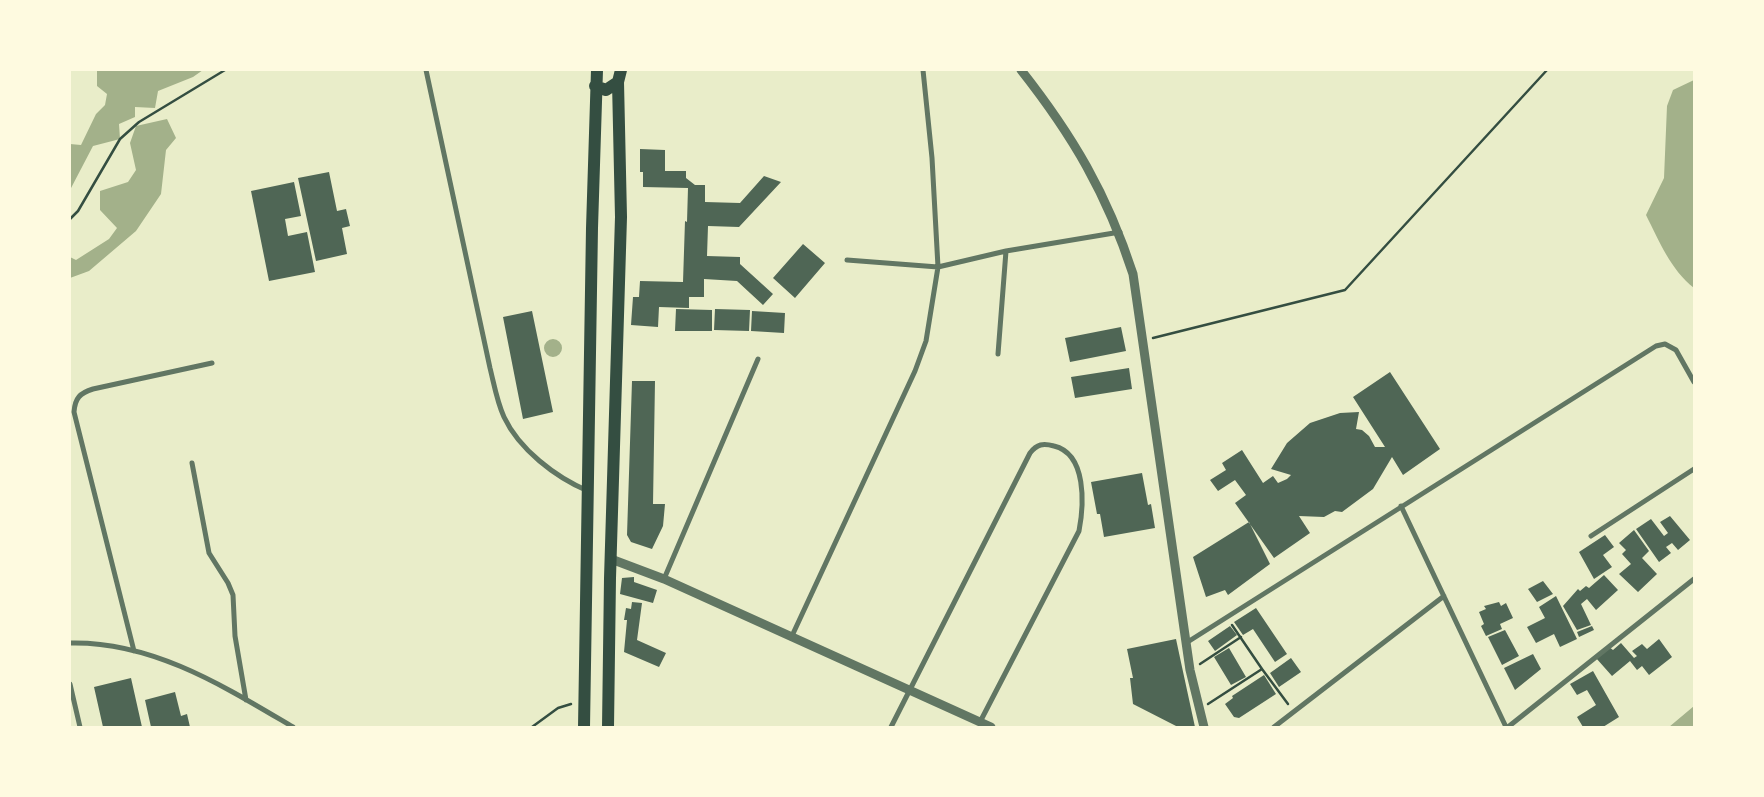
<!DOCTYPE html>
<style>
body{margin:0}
#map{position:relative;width:1764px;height:797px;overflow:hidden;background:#e9edc9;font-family:Barlow,sans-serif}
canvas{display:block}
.frame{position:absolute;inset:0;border:71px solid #fefae0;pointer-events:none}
</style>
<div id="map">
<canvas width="1764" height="797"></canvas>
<div class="frame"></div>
</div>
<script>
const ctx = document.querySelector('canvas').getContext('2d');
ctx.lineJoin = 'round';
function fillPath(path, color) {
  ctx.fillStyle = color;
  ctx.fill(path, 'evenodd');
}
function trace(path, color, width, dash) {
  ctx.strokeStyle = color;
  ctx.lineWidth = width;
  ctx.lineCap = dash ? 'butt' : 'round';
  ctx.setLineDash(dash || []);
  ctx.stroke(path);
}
fillPath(new Path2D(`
 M 97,70 L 203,70 L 193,77 L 158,91 L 155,108 L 135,107 L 135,117 L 119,124 L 120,139 L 93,146 L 70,190 L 70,144 L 81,145 L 96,114 L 105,105 L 107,94 L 97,86 Z
 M 1694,80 L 1694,288 C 1671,270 1659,241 1646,215 L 1664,178 L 1667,106 L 1673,90 Z
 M 167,119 L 176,138 L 166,150 L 161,194 L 136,231 L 89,271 L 70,278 L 70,257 L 76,260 L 109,239 L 117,228 L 100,210 L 100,191 L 128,182 L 136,170 L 130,143 L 136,126 Z
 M544 348a9 9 0 1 1 18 0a9 9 0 1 1-18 0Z
 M 1694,706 L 1694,727 L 1669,727 Z`), '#a3b18a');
fillPath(new Path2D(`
 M 640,149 L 665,150 L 665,171 L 686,171 L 686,178 L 695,185 L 705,185 L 705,202 L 740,203 L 764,176 L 781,182 L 739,227 L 708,226 L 707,256 L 740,257 L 740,264 L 773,294 L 763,305 L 737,281 L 704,279 L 704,297 L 689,297 L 689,308 L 659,307 L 658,327 L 631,325 L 633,297 L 639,297 L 640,281 L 683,282 L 685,221 L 687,222 L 688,188 L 643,187 L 643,172 L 640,172 Z
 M 329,172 L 337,211 L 346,209 L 350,226 L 342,228 L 347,254 L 316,261 L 298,178 Z
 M 294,182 L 301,216 L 285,219 L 288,236 L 307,232 L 315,272 L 269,281 L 251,191 Z
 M 803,244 L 825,263 L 795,298 L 773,278 Z
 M 676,309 L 712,310 L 712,331 L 675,331 Z
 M 715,309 L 750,310 L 749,331 L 714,330 Z
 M 532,311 L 553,412 L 523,419 L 503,317 Z
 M 752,311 L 785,313 L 784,333 L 751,331 Z
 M 1121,327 L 1126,351 L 1070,362 L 1065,338 Z
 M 1129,368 L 1132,389 L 1075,398 L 1071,377 Z
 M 1390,372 L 1440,449 L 1403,475 L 1392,457 L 1373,489 L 1342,512 L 1335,511 L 1324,517 L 1299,516 L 1310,533 L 1274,558 L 1235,503 L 1246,495 L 1235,480 L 1218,491 L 1210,480 L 1226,470 L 1222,463 L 1242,450 L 1263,483 L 1273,476 L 1278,483 L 1287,479 L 1291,475 L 1271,469 L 1287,443 L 1310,423 L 1340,413 L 1359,412 L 1356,429 L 1362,430 L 1369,436 L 1375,447 L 1385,447 L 1353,397 Z
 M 632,381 L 655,381 L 653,504 L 665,504 L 663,526 L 652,549 L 631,542 L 627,535 Z
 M 1142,473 L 1148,505 L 1151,504 L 1155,528 L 1104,537 L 1100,514 L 1097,514 L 1091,482 Z
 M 1670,516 L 1690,540 L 1678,550 L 1672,543 L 1666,547 L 1671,553 L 1659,562 L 1636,529 L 1651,519 L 1664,536 L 1668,533 L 1660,522 Z
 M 1249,522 L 1270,564 L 1228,595 L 1225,590 L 1206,597 L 1193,557 Z
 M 1634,530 L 1649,551 L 1642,558 L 1657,574 L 1638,592 L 1619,574 L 1631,564 L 1622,554 L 1626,550 L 1619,543 Z
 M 1605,535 L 1614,547 L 1603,555 L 1612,567 L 1594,579 L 1579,552 Z
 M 1604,575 L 1618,590 L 1596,610 L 1587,599 L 1581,604 L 1591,625 L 1577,630 L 1563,606 L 1578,589 L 1580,591 L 1586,586 L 1589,588 Z
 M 634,577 L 634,582 L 657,590 L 653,603 L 620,594 L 622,578 Z
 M 1543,581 L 1553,594 L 1537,602 L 1528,589 Z
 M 1556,596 L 1577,639 L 1560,647 L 1554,634 L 1536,643 L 1527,627 L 1545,618 L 1539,607 Z
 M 632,602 L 642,603 L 637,640 L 666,653 L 659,667 L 624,652 L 627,620 L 624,620 L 626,608 L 631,609 Z
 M 1499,602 L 1501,606 L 1506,603 L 1513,618 L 1500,624 L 1502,629 L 1486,636 L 1481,626 L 1484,624 L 1479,612 L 1486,609 L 1484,606 Z
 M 1256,608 L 1287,654 L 1275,662 L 1253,629 L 1243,635 L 1234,622 Z
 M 1230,626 L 1237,635 L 1215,651 L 1208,641 Z
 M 1592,626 L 1594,630 L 1579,637 L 1577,632 Z
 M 1505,630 L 1519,656 L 1502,665 L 1488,637 Z
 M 1176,639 L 1182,667 L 1195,727 L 1178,727 L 1133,704 L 1130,678 L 1133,678 L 1127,649 Z
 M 1659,639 L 1672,657 L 1649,675 L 1642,666 L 1637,670 L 1630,661 L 1612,676 L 1596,658 L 1609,647 L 1613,650 L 1621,643 L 1634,658 L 1637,656 L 1632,651 L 1642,644 L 1647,649 Z
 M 1229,648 L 1246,677 L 1231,685 L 1214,657 Z
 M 1533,654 L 1541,669 L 1515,690 L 1504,668 Z
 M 1291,658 L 1301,672 L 1279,687 L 1270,673 Z
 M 1593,671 L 1619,717 L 1603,727 L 1583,727 L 1577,717 L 1596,705 L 1587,690 L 1577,695 L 1570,684 Z
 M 1264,675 L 1276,694 L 1239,718 L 1234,717 L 1225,704 L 1233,698 L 1232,696 Z
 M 131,678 L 142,727 L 103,727 L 94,687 Z
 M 175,692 L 181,716 L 187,714 L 190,727 L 151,727 L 145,700 Z`), '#4f6655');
trace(new Path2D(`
 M 70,219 L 78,211 L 120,139 L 139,122 L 225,70
 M 1153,338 L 1345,290 L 1547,70
 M 1232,625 L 1262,669
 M 1200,664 L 1241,637
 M 1208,704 L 1262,669 L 1288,704
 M 532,727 L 558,708 L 571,704`), '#344e41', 2.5);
trace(new Path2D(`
 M 426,70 L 490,368 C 494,384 497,402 504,417 C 519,449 555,477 588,491
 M 847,260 L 938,267 L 1006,251 L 1120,232
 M 998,354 L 1006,251
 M 192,463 L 209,553 L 228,583 L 233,595 L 235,636 L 246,700
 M 1401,506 L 1506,727
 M 1591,536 L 1694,469
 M 664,579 L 758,359
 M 791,638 L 915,371 L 926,341 L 938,267 L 932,158 L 923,70
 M 70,643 C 153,641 225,687 293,727
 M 1186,643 L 1656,346 L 1665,344 L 1676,350 L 1694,382
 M 134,651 L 74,412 C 75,398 80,393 93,389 L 212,363
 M 70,684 L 80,727
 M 891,727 L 1030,453 C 1037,444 1043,443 1054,446 C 1087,454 1084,505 1079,531 L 980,722
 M 1274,727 L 1444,596
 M 1508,727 L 1694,579`), '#617663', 5);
trace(new Path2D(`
 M 1021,70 C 1073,136 1107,194 1133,274 L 1190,670 L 1204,727
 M 611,559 L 664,579 L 991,727`), '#617663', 9);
trace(new Path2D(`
 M 595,86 L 606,90 L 618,82
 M 584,727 L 592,228 L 597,70
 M 608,727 L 610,578 L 621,217 L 618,82 L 621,70`), '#344e41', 12);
</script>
